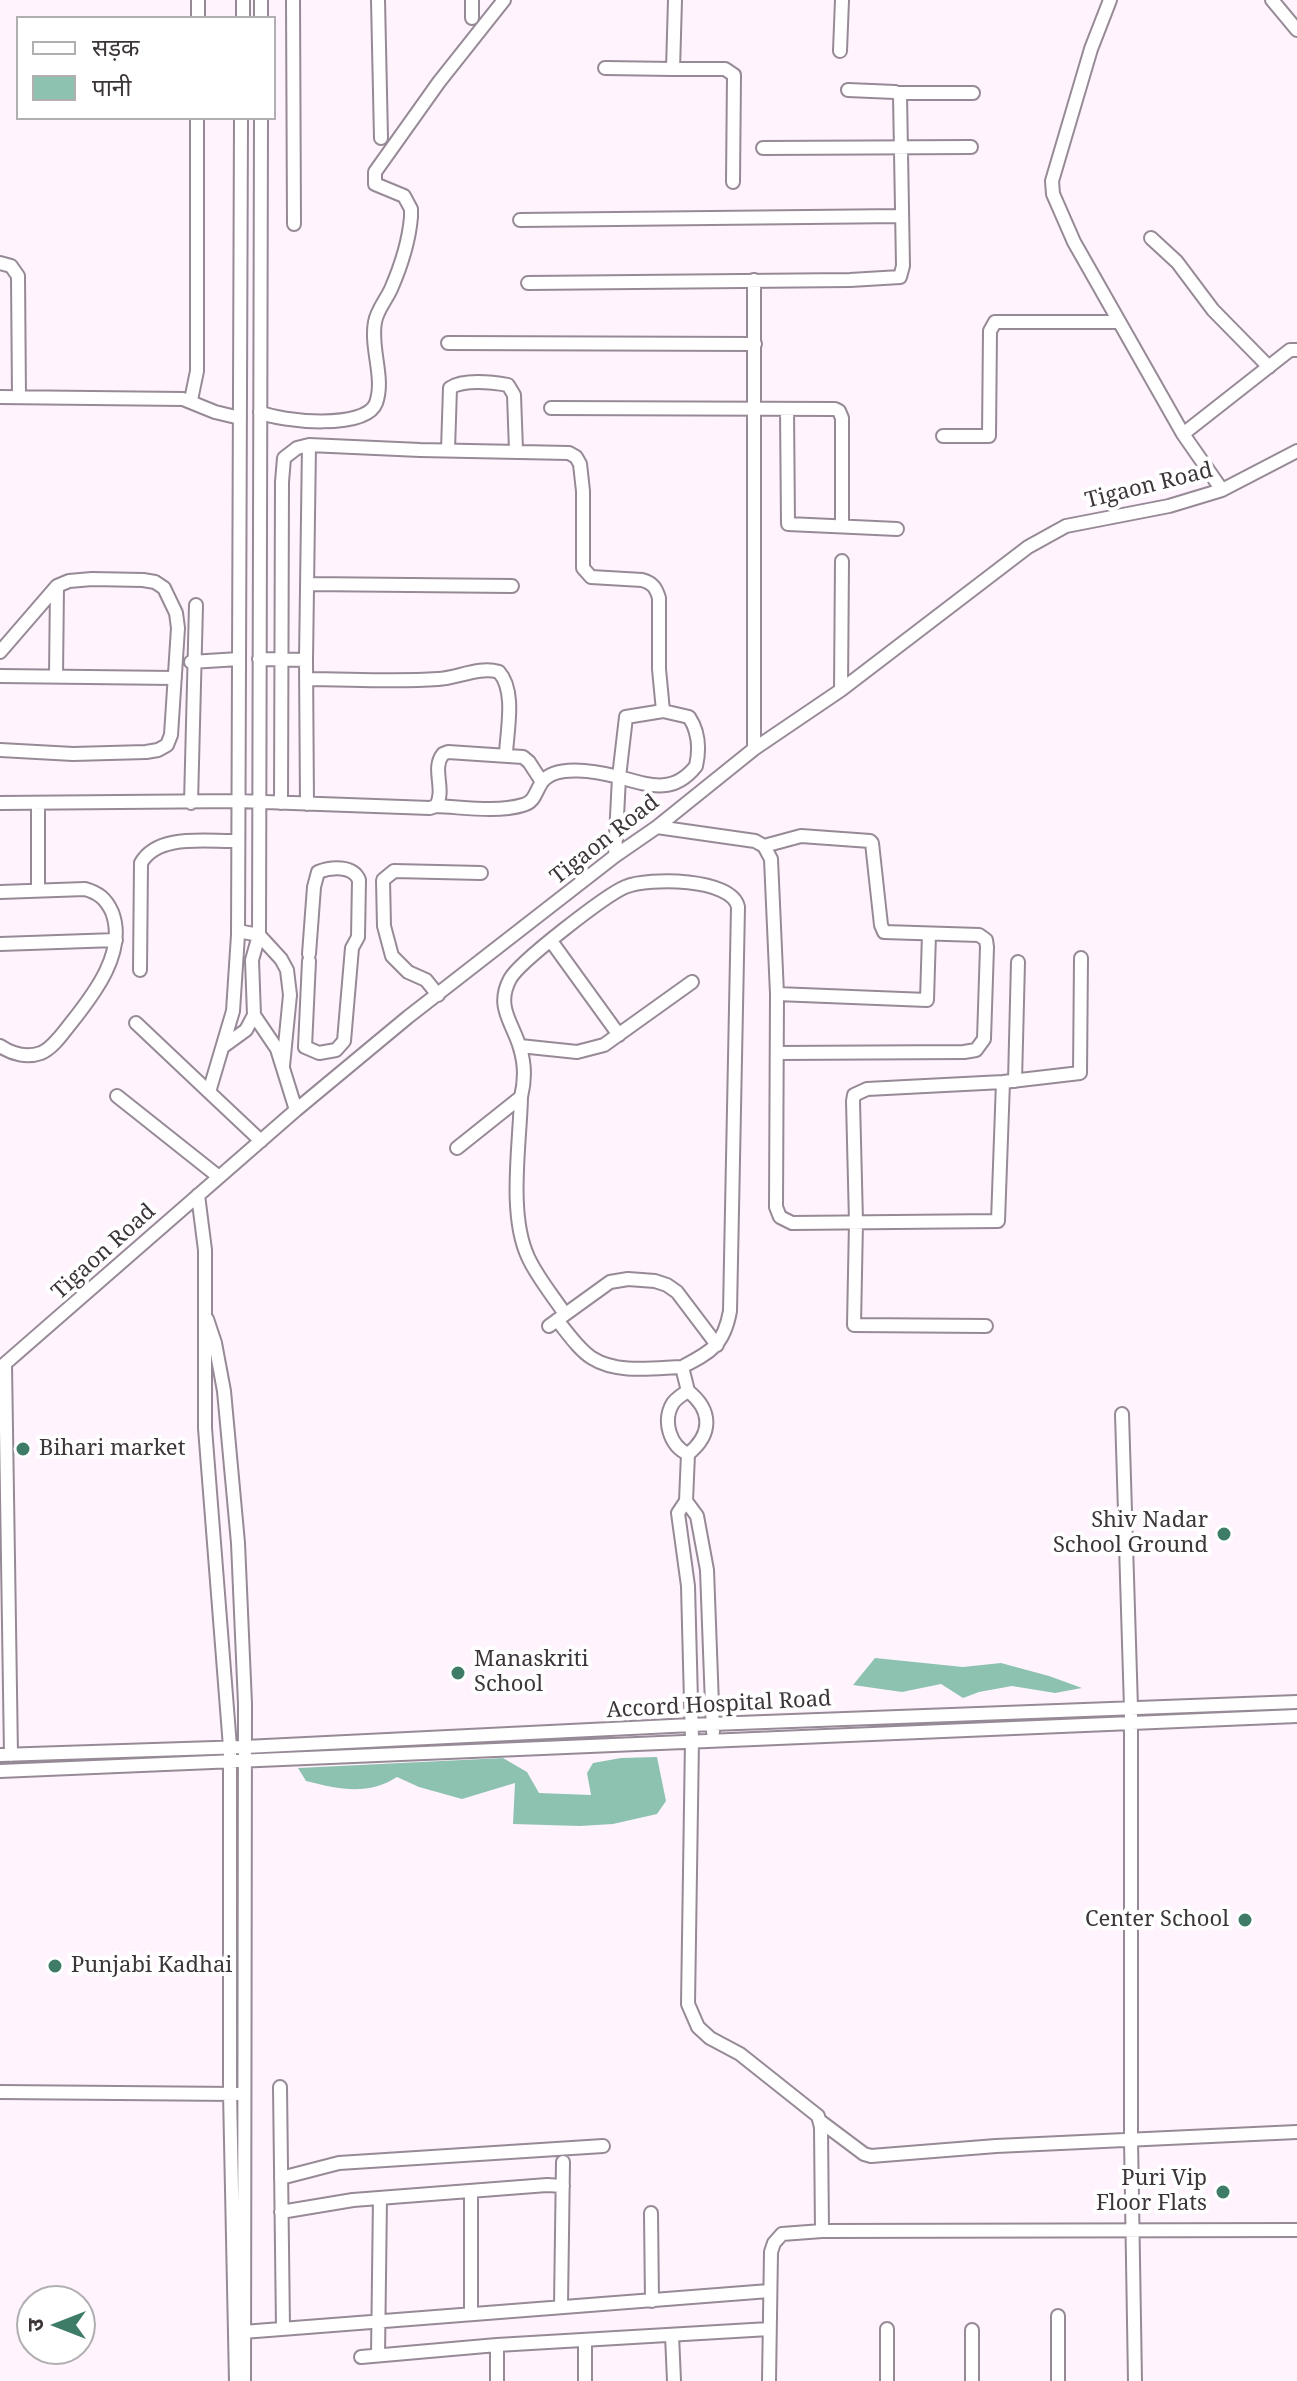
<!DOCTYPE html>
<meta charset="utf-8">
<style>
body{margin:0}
#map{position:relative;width:1297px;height:2381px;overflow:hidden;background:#fff3fe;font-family:"Noto Serif","Noto Sans Devanagari",serif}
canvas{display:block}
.legend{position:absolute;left:16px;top:16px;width:260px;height:104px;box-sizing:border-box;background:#fff;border:2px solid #b1afb1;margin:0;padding:10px 14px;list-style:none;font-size:24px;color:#3c363b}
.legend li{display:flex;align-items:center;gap:16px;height:40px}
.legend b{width:40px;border:2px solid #b1afb1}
.north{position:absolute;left:16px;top:2285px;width:80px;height:80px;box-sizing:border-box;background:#fff;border:2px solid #b1afb1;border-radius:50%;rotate:270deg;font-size:22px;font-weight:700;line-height:32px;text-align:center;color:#3c363b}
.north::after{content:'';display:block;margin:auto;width:28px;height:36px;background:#3e7c68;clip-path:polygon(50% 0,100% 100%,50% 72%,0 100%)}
</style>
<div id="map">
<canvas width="1297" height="2381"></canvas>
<ul class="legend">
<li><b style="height:10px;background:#fff"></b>सड़क</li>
<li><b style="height:22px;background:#8ec2b0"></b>पानी</li>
</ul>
<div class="north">उ</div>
</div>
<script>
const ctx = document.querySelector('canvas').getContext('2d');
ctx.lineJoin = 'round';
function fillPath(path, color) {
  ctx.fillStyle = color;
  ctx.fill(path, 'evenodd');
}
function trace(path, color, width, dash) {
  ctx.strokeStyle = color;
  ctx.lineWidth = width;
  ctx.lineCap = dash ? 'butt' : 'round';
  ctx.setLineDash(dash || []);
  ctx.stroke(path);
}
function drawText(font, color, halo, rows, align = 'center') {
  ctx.font = font + ' "Noto Serif",serif';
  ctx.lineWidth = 8;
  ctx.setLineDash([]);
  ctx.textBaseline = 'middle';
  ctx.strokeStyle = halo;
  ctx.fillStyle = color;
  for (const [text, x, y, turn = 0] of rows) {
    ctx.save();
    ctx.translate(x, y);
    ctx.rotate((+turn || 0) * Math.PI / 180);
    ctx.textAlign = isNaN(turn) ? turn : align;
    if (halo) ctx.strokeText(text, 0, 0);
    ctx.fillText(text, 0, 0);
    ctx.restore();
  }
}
fillPath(new Path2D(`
 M 875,1658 L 963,1667 L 1001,1663 L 1049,1676 L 1082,1688 L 1055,1693 L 1012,1686 L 979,1692 L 963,1698 L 941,1684 L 902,1692 L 853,1685 Z
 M 657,1757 L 666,1801 L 657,1814 L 613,1824 L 580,1826 L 513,1824 L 515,1783 L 462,1799 L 419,1787 L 397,1777 C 368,1796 338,1789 306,1781 L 298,1768 L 503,1758 L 527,1772 L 539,1793 L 591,1795 L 587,1773 L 593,1763 L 621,1758 Z`), '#8ec2b0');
const minor = new Path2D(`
 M 293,0 L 294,224
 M 378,0 L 381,138
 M 675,0 L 673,69 L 725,69 L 734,75 L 733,182
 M 1110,0 L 1091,49 L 1052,181 L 1053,194 L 1074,242 L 1183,434 L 1222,490
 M 1272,0 L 1297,30
 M 198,18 L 198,0
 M 243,18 L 243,0
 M 261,18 L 261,0
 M 472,18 L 472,0
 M 840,51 L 842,0
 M 605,68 L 673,69
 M 899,93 L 973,93
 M 241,118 L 238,935 L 233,1011 L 209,1092 L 261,1141
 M 763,148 L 971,147
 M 520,220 L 902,216
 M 1151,238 L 1177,262 L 1213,310 L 1269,367
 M 0,263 L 11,266 L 18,276 L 19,397
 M 528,283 L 850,280 L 900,277 L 903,266 L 900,95 L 895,92 L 848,90
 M 448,343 L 755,344
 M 0,397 L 183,399 L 215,412 L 240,418
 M 191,400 L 197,371 L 197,118
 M 551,408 L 835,409 L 839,411 L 842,418 L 842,526
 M 787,409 L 788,524 L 897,529
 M 260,412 C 281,422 366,430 376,403 C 385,378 370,348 375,322 C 377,310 386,300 391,289 C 401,266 409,241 411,217 L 411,209 L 404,196 L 375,184 L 375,172 L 439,82 L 504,0
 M 1183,434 L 1290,350 L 1297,350
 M 943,436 L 989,436 L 990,331 L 995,322 L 1119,322
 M 448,450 L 450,388 C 463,379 492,382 508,385 L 514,395 L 516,450
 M 308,584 L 512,586
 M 0,652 L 57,586 L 69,581 L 92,579 L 143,580 L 155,582 L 164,588 L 176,613 L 178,628 L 171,735 L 167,745 L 158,750 L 146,752 L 73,754 L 0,750
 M 259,659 L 306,660
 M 191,662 L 239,659
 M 0,676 L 175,678
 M 56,676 L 57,586
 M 306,679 C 350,679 394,682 438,679 C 458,678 479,666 499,672 C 516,691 507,730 506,754
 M 841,690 L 842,561
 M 754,749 L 754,280
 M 0,803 L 238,801 L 430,808 L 436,806 C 446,789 431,769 443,754 L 448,752 L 523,757 L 529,762 L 542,782
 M 191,803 L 196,605
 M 281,803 L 282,482 L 284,458 L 297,448 L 309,445 L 420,450 L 569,453 L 576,457 L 580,464 L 583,491 L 583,568 L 591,577 L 642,580 C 653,583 656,588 659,598 L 659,669 L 663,711 L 689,717 C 699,732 700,748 696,766 C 674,794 651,786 619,777 L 615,856
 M 307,804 L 306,660 L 309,445
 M 436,806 C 463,807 496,813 523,805 C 535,802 535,792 542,782 C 556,763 599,772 619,777 L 626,717 L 663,711
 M 657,827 L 755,841 L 764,846 L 771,859 L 777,994 L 776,1207 L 780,1217 L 792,1223 L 998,1221 L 1003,1082
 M 764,846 L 801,836 L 870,841 L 872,843 L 881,925 L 884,932 L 979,935 L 986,940 L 987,947 L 984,1039 L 976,1050 L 964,1052 L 777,1053
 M 38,890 L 38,803
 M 0,892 L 85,889 C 99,893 106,899 112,912 C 127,951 95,993 71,1023 C 63,1033 53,1048 41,1053 C 27,1058 12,1054 0,1046
 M 238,931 L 259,935 L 281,959 L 287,970 L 290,995 L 283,1066
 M 551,941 L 619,1035
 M 0,944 L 116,940
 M 309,961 L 305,1047 L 319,1053 L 336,1050 L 344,1041 L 352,948 L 358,937 L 359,880 C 353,865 331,867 318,872 L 314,887 L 309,954
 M 140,970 L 141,863 C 158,833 207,842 237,841
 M 777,994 L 927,1000 L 929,934
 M 438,995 L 426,980 L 408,972 L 392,956 L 384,926 L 383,880 L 394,871 L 481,873
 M 254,1015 L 277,1049 L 296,1110
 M 136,1023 L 209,1092
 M 224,1046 L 246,1030 L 254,1015 L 252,960 L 259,935 L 261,118
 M 520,1046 L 577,1052 L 604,1045 L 692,982
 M 1015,1081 L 1018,962
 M 117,1096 L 219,1177
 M 521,1097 C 520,1144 508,1214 528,1257 C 537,1277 553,1296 565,1314
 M 457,1148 L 521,1097 C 525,1081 525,1064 520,1048 C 513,1023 495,1007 510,979 C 519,962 606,895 625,887 C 649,877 732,878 738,907 L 730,1311 C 724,1345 711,1352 682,1367 L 688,1391
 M 198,1195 L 205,1250 L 205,1428 L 230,1747 L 230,2093 L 236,2381
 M 207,1319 L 215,1343 L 224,1391 L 238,1543 L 245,1704 L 244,2381
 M 557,1320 C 567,1332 579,1350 592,1358 C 617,1374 654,1368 682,1367
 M 549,1326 L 610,1282 L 628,1279 L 655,1281 L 667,1285 L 677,1292 L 717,1345
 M 986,1326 L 854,1325 L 856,1222 L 853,1101 L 854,1095 L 867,1089 L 1003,1082 L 1080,1073 L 1081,958
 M 5,1364 L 11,1755
 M 0,1368 L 296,1110 L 408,1017 L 615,856 L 657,827 L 754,749 L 841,690 L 1028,547 L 1066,526 L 1169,506 L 1222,490 L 1297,451
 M 1122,1414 L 1131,1708 L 1131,2139 L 1135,2381
 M 686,1501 L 688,1454 C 713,1434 712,1410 688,1391 C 683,1394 677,1398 673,1403 C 662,1421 670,1446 688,1454
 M 713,1732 L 707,1570 L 697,1516 L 686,1501 L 678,1513 L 688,1586 L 692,1740 L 688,2004 L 698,2027 L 710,2038 L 740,2054 L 818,2116 L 821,2127 L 822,2231
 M 0,1755 L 245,1747 L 712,1724 L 1297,1702
 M 0,1771 L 1297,1716
 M 280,2087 L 283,2328
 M 0,2092 L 237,2094
 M 820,2121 L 864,2154 L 871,2156 L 996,2146 L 1297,2132
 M 281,2178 L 339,2163 L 603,2146
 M 281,2212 L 353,2200 L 547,2185 L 563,2186
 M 651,2213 L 652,2301
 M 561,2305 L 563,2162
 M 471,2313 L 471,2191
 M 243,2332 L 769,2291
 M 672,2335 L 674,2381
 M 497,2345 L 497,2381
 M 378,2355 L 380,2198
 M 361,2357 L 497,2345 L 769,2329
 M 585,2381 L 585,2340
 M 769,2381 L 771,2252 L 774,2243 L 782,2234 L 822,2231 L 1297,2230
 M 887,2381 L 887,2329
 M 972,2381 L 972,2330
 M 1058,2381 L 1058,2316`);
trace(minor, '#978a97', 16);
trace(minor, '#fff', 12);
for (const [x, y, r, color] of [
 [23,1449,8,"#3e7c68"],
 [1224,1534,8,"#3e7c68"],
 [458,1673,8,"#3e7c68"],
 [1245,1920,8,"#3e7c68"],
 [55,1966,8,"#3e7c68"],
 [1223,2192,8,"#3e7c68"]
]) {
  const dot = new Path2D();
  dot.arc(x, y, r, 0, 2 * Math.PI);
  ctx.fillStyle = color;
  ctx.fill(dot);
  trace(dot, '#fff', 3);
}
drawText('22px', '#3c363b', '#fff', [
 ["Tigaon Road",1149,486,-14],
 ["Tigaon Road",605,840,-38],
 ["Tigaon Road",104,1252,-42],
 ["Accord Hospital Road",719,1705,-3]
]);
drawText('22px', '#3c363b', '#fff', [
 ["Bihari market",39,1449],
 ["Shiv Nadar",1208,1521,"right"],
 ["School Ground",1208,1546,"right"],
 ["Manaskriti",474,1660],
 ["School",474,1685],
 ["Center School",1229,1920,"right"],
 ["Punjabi Kadhai",71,1966],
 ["Puri Vip",1207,2179,"right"],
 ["Floor Flats",1207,2204,"right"]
], 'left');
</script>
